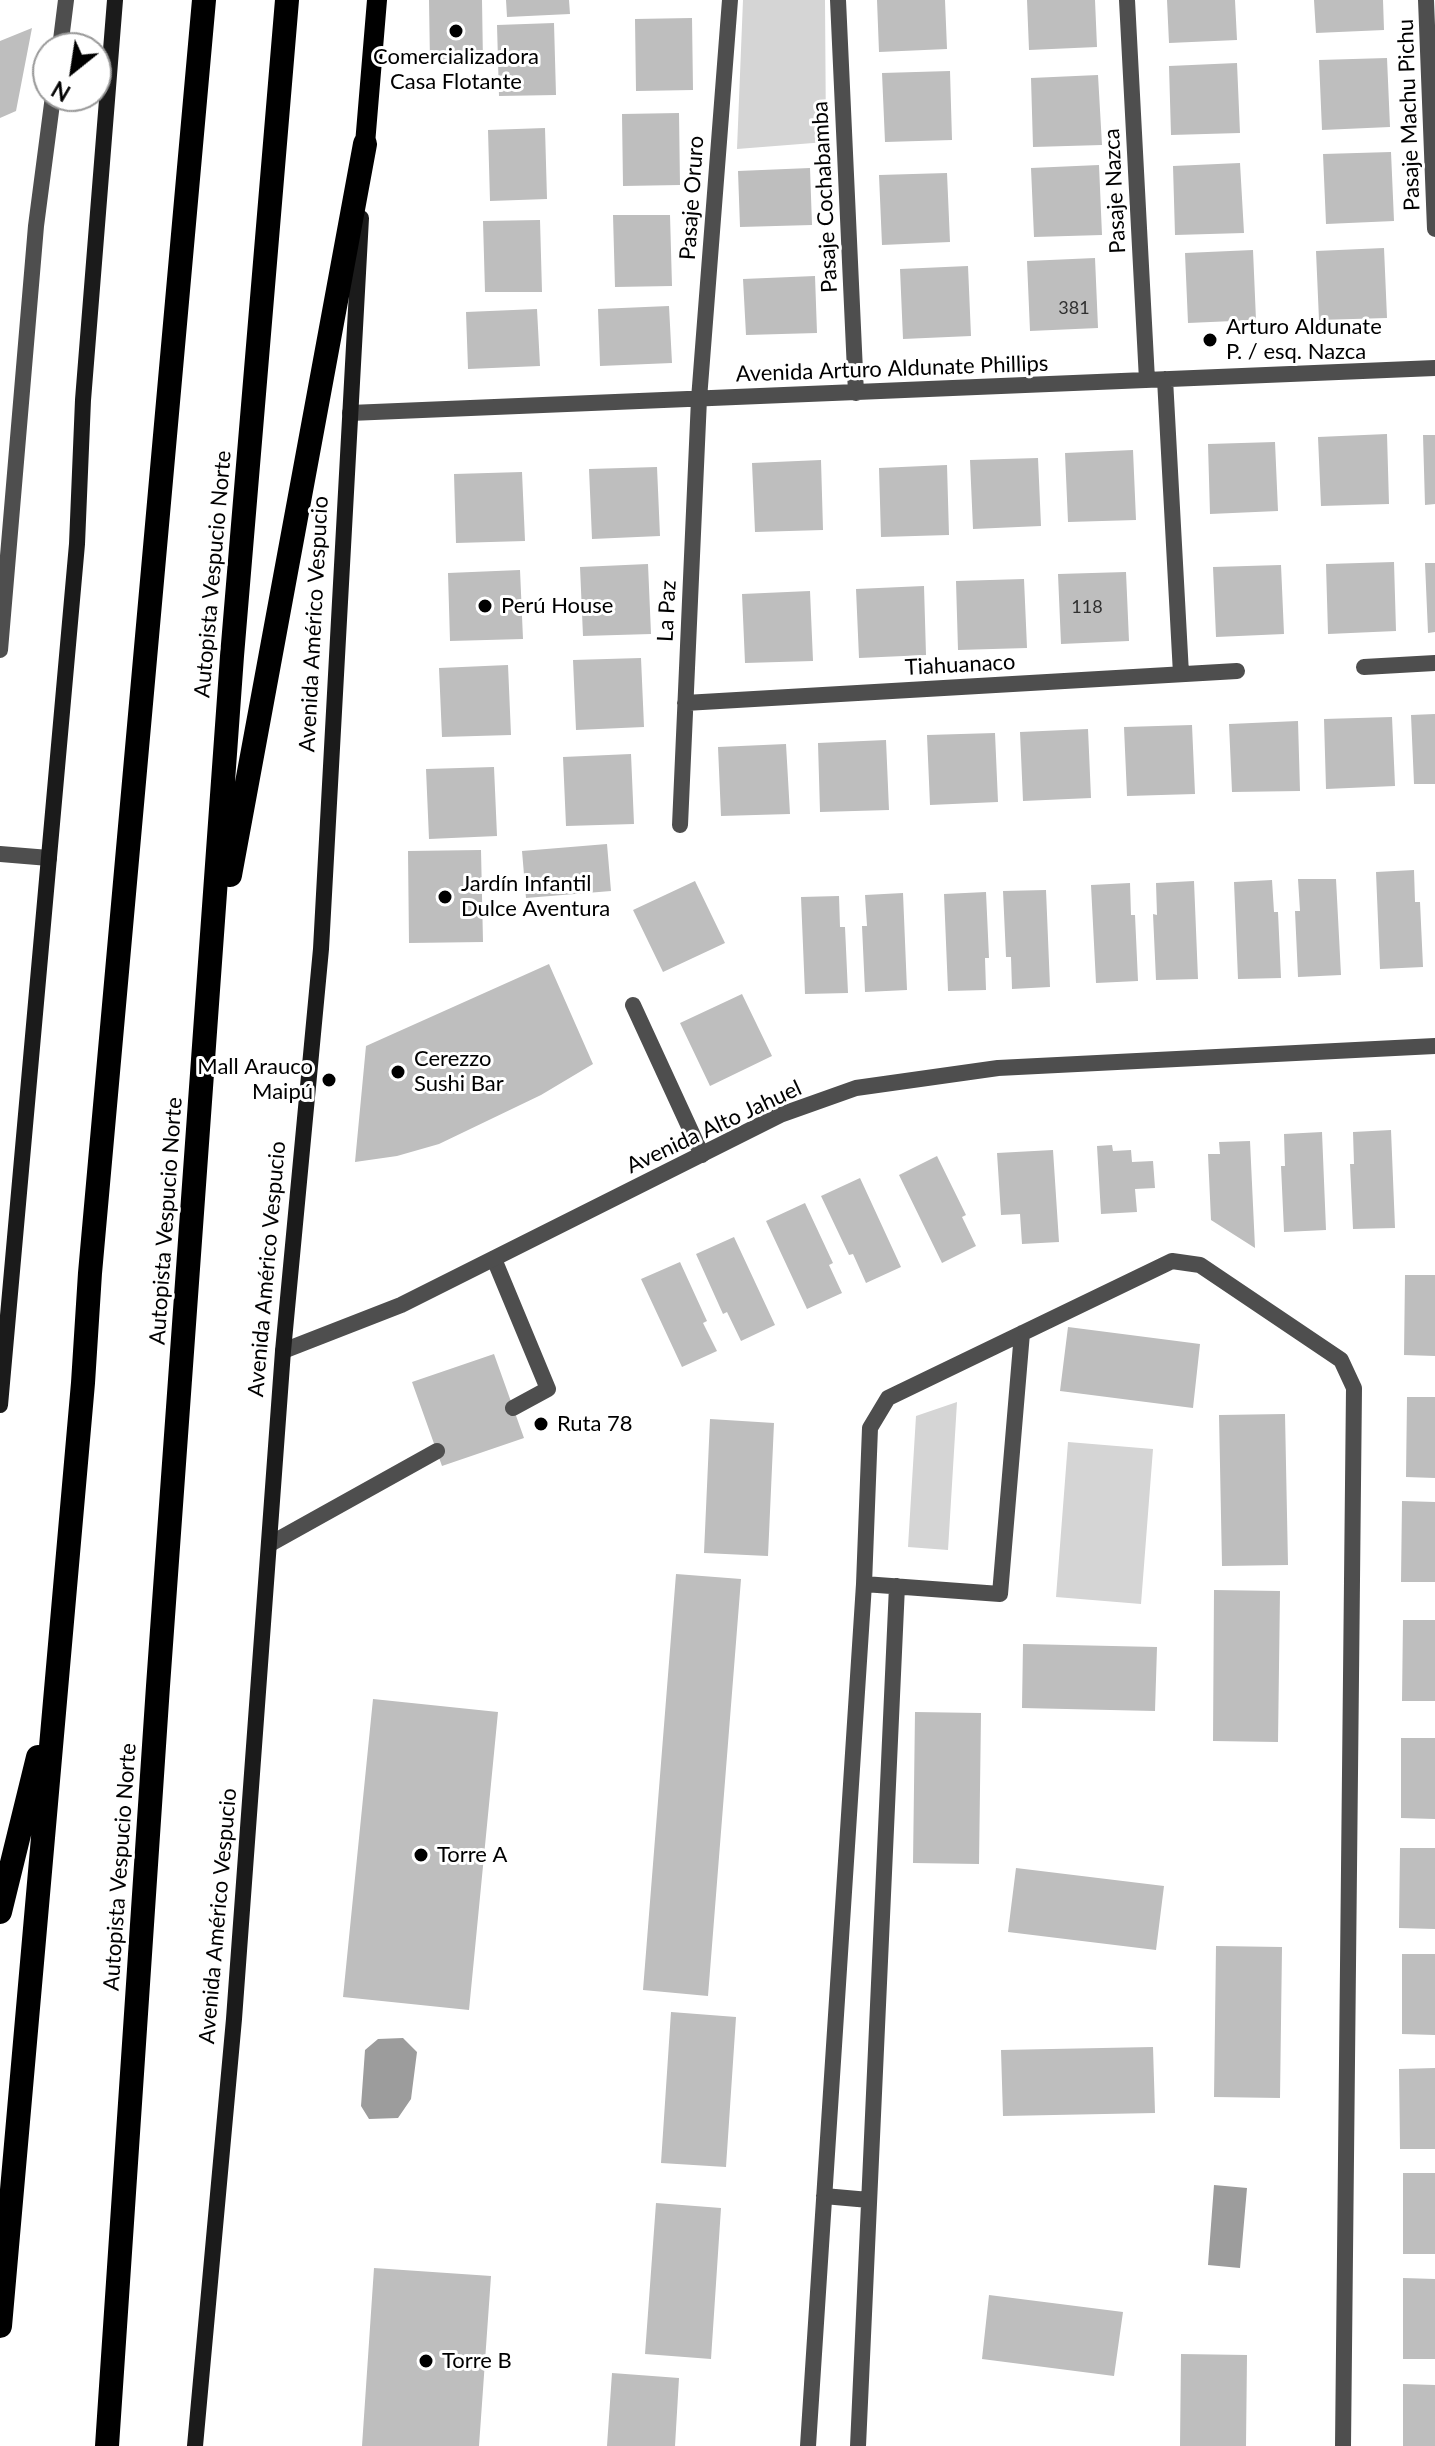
<!DOCTYPE html>
<meta charset="utf-8">
<style>
body{margin:0}
#map{position:relative;width:1435px;height:2446px;overflow:hidden;background:#fff;font-family:Lato,sans-serif}
canvas{display:block}
.north{position:absolute;left:32px;top:32px;width:80px;height:80px;box-sizing:border-box;background:#fff;border:2px solid #999;border-radius:50%;rotate:210deg;font-size:22px;font-weight:700;line-height:32px;text-align:center;color:#000}
.north::after{content:'';display:block;margin:auto;width:28px;height:36px;background:#000;clip-path:polygon(50% 0,100% 100%,50% 72%,0 100%)}
</style>
<div id="map">
<canvas width="1435" height="2446"></canvas>
<div class="north">N</div>
</div>
<script>
const ctx = document.querySelector('canvas').getContext('2d');
ctx.lineJoin = 'round';
function fillPath(path, color) {
  ctx.fillStyle = color;
  ctx.fill(path, 'evenodd');
}
function trace(path, color, width, dash) {
  ctx.strokeStyle = color;
  ctx.lineWidth = width;
  ctx.lineCap = dash ? 'butt' : 'round';
  ctx.setLineDash(dash || []);
  ctx.stroke(path);
}
function drawText(font, color, halo, rows, align = 'center') {
  ctx.font = font + ' Lato,sans-serif';
  ctx.lineWidth = 6;
  ctx.setLineDash([]);
  ctx.textBaseline = 'middle';
  ctx.strokeStyle = halo;
  ctx.fillStyle = color;
  for (const [text, x, y, turn = 0] of rows) {
    ctx.save();
    ctx.translate(x, y);
    ctx.rotate((+turn || 0) * Math.PI / 180);
    ctx.textAlign = isNaN(turn) ? turn : align;
    if (halo) ctx.strokeText(text, 0, 0);
    ctx.fillText(text, 0, 0);
    ctx.restore();
  }
}
fillPath(new Path2D(`
 M 743,0 L 825,0 L 826,142 L 737,149 Z
 M 957,1402 L 948,1550 L 908,1547 L 916,1416 Z
 M 1068,1442 L 1153,1449 L 1141,1604 L 1056,1597 Z`), '#d5d5d5');
fillPath(new Path2D(`
 M 403,2038 L 417,2052 L 411,2099 L 398,2118 L 369,2119 L 361,2106 L 365,2050 L 378,2039 Z
 M 1214,2185 L 1247,2188 L 1240,2268 L 1208,2265 Z`), '#9c9c9c');
fillPath(new Path2D(`
 M 429,0 L 482,0 L 483,63 L 430,63 Z
 M 506,0 L 569,0 L 570,14 L 507,17 Z
 M 877,0 L 945,0 L 947,49 L 879,52 Z
 M 1027,0 L 1095,0 L 1097,47 L 1029,50 Z
 M 1167,0 L 1235,0 L 1237,40 L 1169,43 Z
 M 1314,0 L 1383,0 L 1384,30 L 1316,33 Z
 M 692,18 L 693,90 L 636,91 L 635,19 Z
 M 554,23 L 556,95 L 499,96 L 497,25 Z
 M 32,28 L 16,111 L 0,118 L 0,41 Z
 M 1387,58 L 1390,127 L 1322,130 L 1319,60 Z
 M 1237,63 L 1240,133 L 1171,135 L 1169,66 Z
 M 950,71 L 952,140 L 885,142 L 882,73 Z
 M 1098,75 L 1102,145 L 1033,147 L 1031,78 Z
 M 679,113 L 680,185 L 623,186 L 622,114 Z
 M 545,128 L 547,199 L 490,201 L 488,130 Z
 M 1391,152 L 1394,221 L 1326,224 L 1323,154 Z
 M 1240,163 L 1244,233 L 1175,235 L 1173,166 Z
 M 1099,165 L 1102,235 L 1034,237 L 1031,168 Z
 M 810,168 L 812,225 L 740,227 L 738,171 Z
 M 947,173 L 950,242 L 882,245 L 879,175 Z
 M 613,215 L 670,215 L 672,286 L 615,287 Z
 M 540,220 L 542,292 L 485,292 L 483,221 Z
 M 1384,248 L 1387,318 L 1319,320 L 1316,251 Z
 M 1253,250 L 1256,320 L 1188,323 L 1185,253 Z
 M 1095,258 L 1098,328 L 1030,331 L 1027,261 Z
 M 968,266 L 971,336 L 903,339 L 900,269 Z
 M 815,276 L 817,333 L 746,335 L 743,279 Z
 M 669,306 L 672,363 L 600,366 L 598,309 Z
 M 537,309 L 540,366 L 468,369 L 466,312 Z
 M 1387,434 L 1389,504 L 1321,506 L 1318,437 Z
 M 1423,435 L 1435,435 L 1435,504 L 1425,505 Z
 M 1275,442 L 1278,511 L 1210,514 L 1208,444 Z
 M 1133,450 L 1136,520 L 1068,522 L 1065,453 Z
 M 1038,458 L 1041,526 L 973,529 L 970,460 Z
 M 821,460 L 823,530 L 755,532 L 752,463 Z
 M 947,465 L 949,535 L 881,537 L 879,468 Z
 M 657,467 L 660,536 L 592,539 L 589,469 Z
 M 522,472 L 525,541 L 456,543 L 454,474 Z
 M 1394,562 L 1396,631 L 1328,634 L 1326,564 Z
 M 1425,563 L 1435,563 L 1435,632 L 1428,633 Z
 M 648,564 L 651,634 L 583,636 L 580,567 Z
 M 1281,565 L 1284,634 L 1216,637 L 1213,567 Z
 M 520,570 L 523,639 L 450,641 L 448,573 Z
 M 1126,572 L 1129,641 L 1061,644 L 1058,574 Z
 M 1024,579 L 1027,648 L 958,650 L 956,581 Z
 M 924,586 L 926,655 L 859,658 L 856,589 Z
 M 810,591 L 813,661 L 745,663 L 742,594 Z
 M 641,658 L 644,727 L 576,730 L 573,660 Z
 M 508,665 L 511,735 L 442,737 L 439,668 Z
 M 1435,714 L 1435,784 L 1414,784 L 1411,715 Z
 M 1392,717 L 1395,786 L 1326,789 L 1324,719 Z
 M 1298,721 L 1300,791 L 1232,792 L 1229,724 Z
 M 1192,725 L 1195,794 L 1127,796 L 1124,727 Z
 M 1088,729 L 1091,798 L 1023,801 L 1020,732 Z
 M 995,733 L 998,802 L 930,805 L 927,735 Z
 M 886,740 L 889,810 L 820,812 L 818,743 Z
 M 786,744 L 790,814 L 721,816 L 718,747 Z
 M 631,754 L 634,824 L 566,826 L 563,757 Z
 M 494,767 L 497,836 L 429,839 L 426,769 Z
 M 607,844 L 611,891 L 526,898 L 522,851 Z
 M 481,850 L 483,942 L 409,943 L 408,851 Z
 M 1414,870 L 1415,902 L 1420,902 L 1423,967 L 1380,969 L 1376,872 Z
 M 1298,879 L 1336,879 L 1341,975 L 1298,977 L 1295,911 L 1300,911 Z
 M 1272,880 L 1274,912 L 1278,912 L 1281,978 L 1238,979 L 1234,882 Z
 M 695,881 L 725,943 L 663,972 L 633,910 Z
 M 1194,881 L 1198,979 L 1156,980 L 1153,914 L 1157,915 L 1156,883 Z
 M 1130,883 L 1131,915 L 1135,915 L 1138,981 L 1096,983 L 1091,885 Z
 M 1046,890 L 1050,987 L 1012,989 L 1011,957 L 1006,957 L 1003,891 Z
 M 986,892 L 989,958 L 985,958 L 986,990 L 948,991 L 944,894 Z
 M 903,893 L 907,990 L 865,992 L 862,926 L 867,926 L 865,895 Z
 M 839,896 L 840,927 L 845,927 L 848,993 L 805,994 L 801,897 Z
 M 549,964 L 593,1064 L 541,1095 L 439,1144 L 397,1156 L 355,1162 L 366,1046 Z
 M 742,994 L 772,1056 L 710,1086 L 680,1023 Z
 M 1391,1130 L 1395,1228 L 1353,1229 L 1350,1164 L 1354,1164 L 1353,1132 Z
 M 1322,1132 L 1326,1230 L 1284,1232 L 1281,1166 L 1285,1166 L 1284,1134 Z
 M 1250,1141 L 1255,1248 L 1211,1220 L 1208,1154 L 1220,1154 L 1219,1142 Z
 M 1112,1145 L 1113,1151 L 1131,1150 L 1132,1162 L 1153,1161 L 1155,1188 L 1135,1189 L 1137,1212 L 1101,1214 L 1097,1146 Z
 M 1053,1150 L 1059,1242 L 1022,1244 L 1020,1214 L 1001,1215 L 997,1153 Z
 M 937,1156 L 966,1215 L 962,1217 L 976,1246 L 942,1263 L 899,1175 Z
 M 860,1178 L 901,1267 L 866,1283 L 853,1254 L 849,1255 L 821,1196 Z
 M 805,1203 L 833,1263 L 829,1265 L 842,1293 L 807,1309 L 766,1221 Z
 M 734,1237 L 775,1325 L 741,1341 L 727,1312 L 723,1314 L 696,1254 Z
 M 680,1262 L 707,1321 L 703,1323 L 717,1351 L 682,1367 L 641,1279 Z
 M 1405,1275 L 1435,1275 L 1435,1356 L 1404,1355 Z
 M 1068,1327 L 1200,1344 L 1193,1408 L 1060,1391 Z
 M 494,1354 L 524,1438 L 442,1466 L 412,1382 Z
 M 1407,1397 L 1435,1397 L 1435,1478 L 1406,1477 Z
 M 1285,1414 L 1288,1565 L 1222,1566 L 1219,1415 Z
 M 710,1419 L 774,1423 L 768,1556 L 704,1553 Z
 M 1402,1501 L 1435,1502 L 1435,1582 L 1401,1582 Z
 M 676,1574 L 741,1579 L 708,1996 L 643,1990 Z
 M 1214,1590 L 1280,1591 L 1278,1742 L 1213,1741 Z
 M 1403,1620 L 1435,1620 L 1435,1701 L 1402,1701 Z
 M 1023,1644 L 1157,1647 L 1155,1711 L 1022,1708 Z
 M 373,1699 L 498,1712 L 469,2010 L 343,1997 Z
 M 915,1712 L 981,1713 L 979,1864 L 913,1863 Z
 M 1401,1738 L 1435,1738 L 1435,1819 L 1401,1818 Z
 M 1400,1848 L 1435,1848 L 1435,1929 L 1399,1928 Z
 M 1016,1868 L 1164,1886 L 1156,1950 L 1008,1932 Z
 M 1216,1946 L 1282,1947 L 1280,2098 L 1214,2097 Z
 M 1402,1954 L 1435,1954 L 1435,2035 L 1402,2034 Z
 M 671,2012 L 736,2017 L 726,2167 L 661,2163 Z
 M 1153,2047 L 1155,2113 L 1003,2116 L 1001,2050 Z
 M 1435,2068 L 1435,2149 L 1400,2149 L 1399,2069 Z
 M 1403,2173 L 1435,2173 L 1435,2254 L 1403,2254 Z
 M 656,2203 L 721,2208 L 711,2359 L 645,2354 Z
 M 374,2268 L 491,2276 L 479,2446 L 362,2446 Z
 M 1403,2278 L 1435,2279 L 1435,2359 L 1403,2359 Z
 M 989,2295 L 1123,2312 L 1114,2376 L 982,2359 Z
 M 1181,2354 L 1247,2355 L 1246,2446 L 1180,2446 Z
 M 612,2373 L 679,2378 L 675,2446 L 607,2446 Z
 M 1403,2384 L 1435,2385 L 1435,2446 L 1403,2446 Z`), '#bebebe');
trace(new Path2D(`
 M 60,48 L 66,0
 M 0,650 L 36,226 L 53,96
 M 0,854 L 49,858
 M 633,1005 L 702,1155
 M 494,1259 L 548,1389 L 513,1408
 M 270,1544 L 437,1451
 M 864,1584 L 1000,1594 L 1022,1333
 M 824,2196 L 869,2200
 M 808,2446 L 864,1584 L 870,1428 L 888,1398 L 1172,1261 L 1200,1265 L 1341,1360 L 1354,1388 L 1343,2446
 M 858,2446 L 897,1586`), '#4e4e4e', 16);
trace(new Path2D(`
 M 838,0 L 856,393
 M 1127,0 L 1147,380
 M 1426,0 L 1435,229
 M 1165,379 L 1181,674
 M 350,413 L 1435,368
 M 1364,667 L 1435,663
 M 685,703 L 1237,671
 M 680,825 L 699,399 L 730,0`), '#4e4e4e', 16);
trace(new Path2D(`
 M 283,1351 L 401,1305 L 780,1115 L 856,1088 L 998,1068 L 1435,1046`), '#4e4e4e', 16);
trace(new Path2D(`
 M 0,1405 L 77,544 L 83,400 L 115,0
 M 195,2446 L 234,2019 L 283,1351 L 321,949 L 361,218`), '#1b1b1b', 16);
trace(new Path2D(`
 M 365,144 L 377,0`), '#000', 20);
trace(new Path2D(`
 M 230,875 L 365,144
 M 0,1912 L 38,1757
 M 0,2326 L 83,1383 L 90,1273 L 204,0
 M 107,2446 L 158,1686 L 232,656 L 287,0`), '#000', 24);
for (const [x, y, r, color] of [
 [456,31,8,"#000"],
 [1210,340,8,"#000"],
 [485,606,8,"#000"],
 [445,897,8,"#000"],
 [398,1072,8,"#000"],
 [329,1080,8,"#000"],
 [541,1424,8,"#000"],
 [421,1855,8,"#000"],
 [426,2361,8,"#000"]
]) {
  const dot = new Path2D();
  dot.arc(x, y, r, 0, 2 * Math.PI);
  ctx.fillStyle = color;
  ctx.fill(dot);
  trace(dot, '#fff', 3);
}
drawText('18px', '#303030', null, [
 ["381",1074,308],
 ["118",1087,607]
]);
drawText('22px', '#000', '#fff', [
 ["Comercializadora",456,57,"center"],
 ["Casa Flotante",456,82,"center"],
 ["Arturo Aldunate",1226,327],
 ["P. / esq. Nazca",1226,352],
 ["Perú House",501,606],
 ["Jardín Infantil",461,884],
 ["Dulce Aventura",461,909],
 ["Cerezzo",414,1059],
 ["Sushi Bar",414,1084],
 ["Mall Arauco",313,1067,"right"],
 ["Maipú",313,1092,"right"],
 ["Ruta 78",557,1424],
 ["Torre A",437,1855],
 ["Torre B",442,2361]
], 'left');
drawText('22px', '#000', '#fff', [
 ["Pasaje Machu Pichu",1409,115,-92],
 ["Pasaje Nazca",1115,191,-93],
 ["Pasaje Cochabamba",825,197,-93],
 ["Pasaje Oruro",692,198,-86],
 ["Avenida Arturo Aldunate Phillips",892,369,-2],
 ["Autopista Vespucio Norte",213,574,-85],
 ["La Paz",667,611,-87],
 ["Avenida Américo Vespucio",314,624,-87],
 ["Tiahuanaco",960,665,-3],
 ["Avenida Alto Jahuel",714,1127,-25],
 ["Autopista Vespucio Norte",166,1221,-86],
 ["Avenida Américo Vespucio",267,1269,-85],
 ["Autopista Vespucio Norte",120,1867,-86],
 ["Avenida Américo Vespucio",218,1916,-85]
]);
</script>
